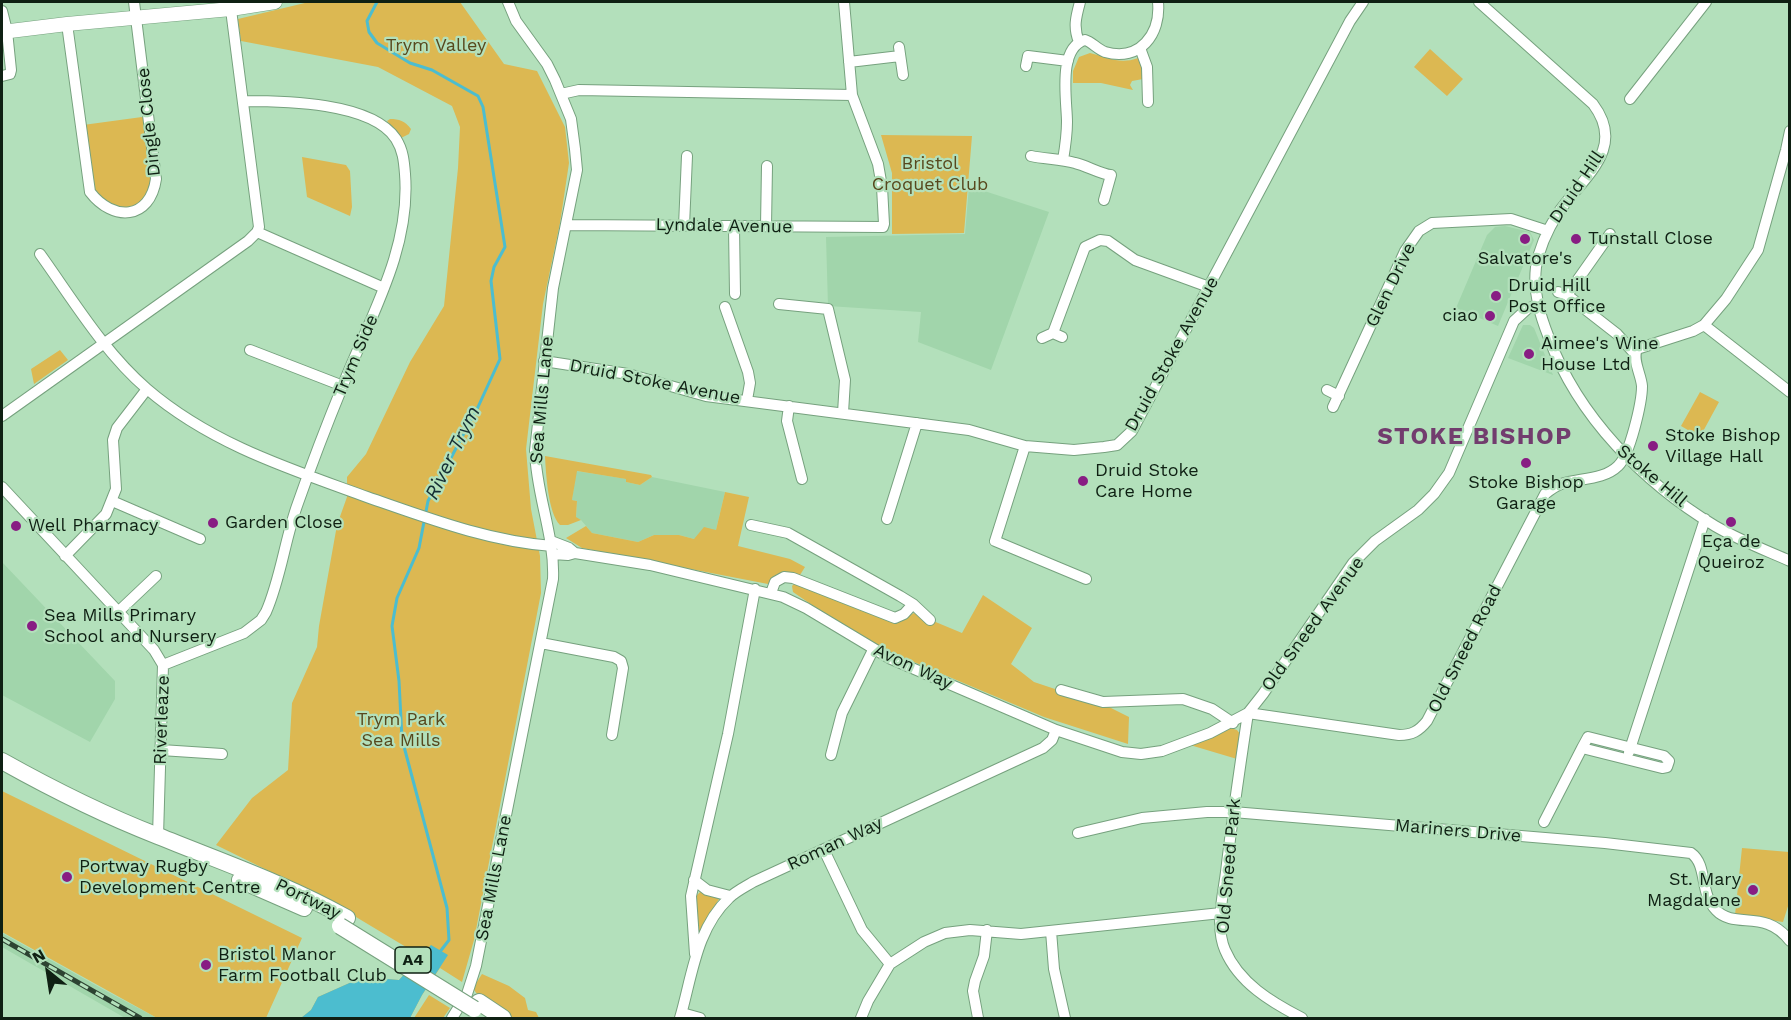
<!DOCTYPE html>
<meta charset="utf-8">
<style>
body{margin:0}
#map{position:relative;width:1791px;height:1020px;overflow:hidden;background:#b3e0bb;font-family:"Work Sans",sans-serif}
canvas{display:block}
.frame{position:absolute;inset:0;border:3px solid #0f2013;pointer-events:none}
.north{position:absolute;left:18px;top:942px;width:60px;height:60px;-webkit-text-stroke:4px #b3e0bb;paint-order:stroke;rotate:330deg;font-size:16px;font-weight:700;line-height:24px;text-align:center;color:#0f2013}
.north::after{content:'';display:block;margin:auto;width:21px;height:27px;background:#0f2013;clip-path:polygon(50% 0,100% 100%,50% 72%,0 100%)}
</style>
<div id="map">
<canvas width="1791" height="1020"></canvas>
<div class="frame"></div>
<div class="north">N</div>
</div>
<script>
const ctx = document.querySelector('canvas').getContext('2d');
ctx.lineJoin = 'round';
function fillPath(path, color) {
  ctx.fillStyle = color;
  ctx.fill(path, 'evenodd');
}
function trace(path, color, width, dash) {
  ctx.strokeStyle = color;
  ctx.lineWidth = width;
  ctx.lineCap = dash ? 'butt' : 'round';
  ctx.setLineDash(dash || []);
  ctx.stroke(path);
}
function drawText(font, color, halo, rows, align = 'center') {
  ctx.font = font + ' "Work Sans",sans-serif';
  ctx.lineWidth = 4.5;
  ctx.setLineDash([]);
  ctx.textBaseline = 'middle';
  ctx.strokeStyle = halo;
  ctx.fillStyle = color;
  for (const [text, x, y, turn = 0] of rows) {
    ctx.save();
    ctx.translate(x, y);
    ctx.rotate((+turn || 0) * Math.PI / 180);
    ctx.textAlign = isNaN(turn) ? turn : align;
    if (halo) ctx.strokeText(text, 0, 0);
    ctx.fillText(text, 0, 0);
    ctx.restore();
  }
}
fillPath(new Path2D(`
 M 969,186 L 1049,212 L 991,370 L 918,342 L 921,312 L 828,306 L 826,237 L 965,234 Z
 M 1505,226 L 1530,232 L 1534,240 L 1498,326 L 1456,308 L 1487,235 L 1495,227 Z
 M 1523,325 L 1530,325 L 1534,328 L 1553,375 L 1508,358 Z
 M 576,471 L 627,479 L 626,482 L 640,485 L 652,477 L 725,492 L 716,530 L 694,539 L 679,535 L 654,535 L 638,542 L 592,533 L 581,520 L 576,518 L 577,501 L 572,500 Z
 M 2,562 L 115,681 L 115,699 L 90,742 L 2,695 Z
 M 2,933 L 108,992 L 157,1018 L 125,1018 L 2,947 Z`), '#a1d5ab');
fillPath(new Path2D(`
 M 309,2 L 460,2 L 504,64 L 537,71 L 565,127 L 569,163 L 560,223 L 543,304 L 526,449 L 531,509 L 540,556 L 541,593 L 474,940 L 462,982 L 440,968 L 422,995 L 410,1018 L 416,983 L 301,1018 L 311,1010 L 318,997 L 363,977 L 399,980 L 421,956 L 326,899 L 216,845 L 252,798 L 288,770 L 292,703 L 317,647 L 319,626 L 337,525 L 347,497 L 347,477 L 366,454 L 410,362 L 444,306 L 458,168 L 460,127 L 452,106 L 378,67 L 241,41 L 238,19 Z
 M 1430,49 L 1463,79 L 1447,96 L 1414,67 Z
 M 1090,53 C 1108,57 1119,65 1138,58 L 1141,64 L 1143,79 L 1132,81 L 1130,85 L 1133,90 L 1101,83 L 1073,83 L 1073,71 L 1079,57 Z
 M 142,117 L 144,119 C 148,145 164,190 134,206 C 129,208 122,211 116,209 C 109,207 100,197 93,193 L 83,125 Z
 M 390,119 C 399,119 405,121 411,129 L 409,134 L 401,138 L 387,121 Z
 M 881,135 L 972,136 L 964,233 L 892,234 L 892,173 Z
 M 302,157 L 346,165 L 350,171 L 352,207 L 350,216 L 307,197 Z
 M 60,350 L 68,360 L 34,384 L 31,369 Z
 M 1700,392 L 1719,402 L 1700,437 L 1681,426 Z
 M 545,456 L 651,475 L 652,477 L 640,485 L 626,482 L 626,479 L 577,471 L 572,500 L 577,501 L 576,517 L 581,520 L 568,525 L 560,525 C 548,513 546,474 545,456 Z
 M 725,492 L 749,497 L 738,546 L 790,559 L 805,567 L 800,575 L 772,578 L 768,584 L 582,548 L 566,538 L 586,526 L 592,533 L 638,542 L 654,535 L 679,535 L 694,539 L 704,527 L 716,530 Z
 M 796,582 L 899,621 L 914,613 L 962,633 L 983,595 L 1032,628 L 1011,664 L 1034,682 L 1109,707 L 1129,717 L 1128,744 L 1044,717 L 883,649 L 850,631 L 793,592 L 792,586 Z
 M 1230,728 L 1237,730 L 1240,734 L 1237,759 L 1190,745 Z
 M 2,791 L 302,938 L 266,1018 L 157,1018 L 2,932 Z
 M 1742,848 L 1789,852 L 1789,903 L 1783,922 L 1735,915 Z
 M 701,891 L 719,899 L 705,921 L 699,936 L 695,897 Z
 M 482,974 L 509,986 L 525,998 L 528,1010 L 536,1012 L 539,1018 C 531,1018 519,1020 510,1018 C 500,1016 477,997 473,988 Z
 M 429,995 L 450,1008 L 443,1018 L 414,1018 Z`), '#dcb852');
fillPath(new Path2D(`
 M 431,945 L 448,955 L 422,995 L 410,1018 L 301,1018 L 311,1010 L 318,997 L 363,977 L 399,980 Z`), '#4cbdcf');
trace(new Path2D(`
 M 377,2 L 367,21 L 369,32 L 377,43 L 410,63 L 432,70 L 478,96 L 483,107 L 505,247 L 494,267 L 491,281 L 500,359 L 478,407 L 428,501 L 419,548 L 397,598 L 392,626 L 399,681 L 402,739 L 447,908 L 449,940 L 439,953`), '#4cbdcf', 3);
const minor = new Path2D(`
 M 230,2 L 259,227 L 257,232
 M 1479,2 L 1593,104 C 1627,149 1583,177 1558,213 C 1548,229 1539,249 1536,267 C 1533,293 1540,315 1549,338 C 1578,417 1644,483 1715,526 C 1739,540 1765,550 1790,561
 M 2,11 L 7,31 L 11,70 L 10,74 L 2,76
 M 67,24 L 90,192 C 113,222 150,220 156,179 L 134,2
 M 1079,42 C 1073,27 1076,17 1080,2
 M 899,47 L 903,75
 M 1140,48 L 1147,67 L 1148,102
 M 849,62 L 900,56
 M 1026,66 L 1028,56 L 1068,61
 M 561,94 L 579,90 L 852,95
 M 1630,99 L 1706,2
 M 1031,156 C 1045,159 1061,159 1075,163 C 1085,165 1103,175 1111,175 L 1104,200
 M 1063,160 C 1065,148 1067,135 1067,122 C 1067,101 1057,48 1085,40 C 1092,42 1097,49 1105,52 C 1140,62 1161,34 1158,2
 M 566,225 L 883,227 L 884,224 L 882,187 L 878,164 L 852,95 L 844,2
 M 684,226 L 687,156
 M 766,226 L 767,166
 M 734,227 L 735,294
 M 257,232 L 384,288
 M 40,254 C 73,300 104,352 147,389 C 211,444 290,469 367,497 C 428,518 487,541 552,546
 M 1558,292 L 1567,295 L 1617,334 L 1635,354
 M 1567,295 L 1610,234
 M 779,304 L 828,309 L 845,380 L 843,413
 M 725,307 L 748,372 L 750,383 L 747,400
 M 1704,325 L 1790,392
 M 1053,333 L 1085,247 L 1100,240 L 1108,241 L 1135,260 L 1209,287
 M 1042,338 L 1053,333 L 1062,337
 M 250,350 L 343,386
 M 544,361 L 628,374 L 706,396 L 969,430 L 1025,446 L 1074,450 L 1104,447 L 1117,445 L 1132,431 L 1350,21 L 1363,2
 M 1327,390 L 1339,396
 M 789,406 L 787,421 L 802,479
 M 1333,407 L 1405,251 L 1419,231 L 1432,223 L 1511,219 L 1548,231
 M 2,416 L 248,241 L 257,232
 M 1025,446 L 995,541 L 1086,579
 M 2,487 L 154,650 L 163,665 L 158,836
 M 112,501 L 200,539
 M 887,519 L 917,423
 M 751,525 L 788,533 L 900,596 L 913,604 L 930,620
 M 551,541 L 569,548 L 575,553
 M 553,554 L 568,555 L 575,553 L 650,565 L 783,597 L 806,608 L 891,659 L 1056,730 L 1122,752 L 1141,754 L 1162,751 L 1210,733 L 1248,713 L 1263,694 L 1353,563 L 1375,541 L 1418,510 L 1434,494 L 1449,473 L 1514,321 L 1527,309 L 1537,305
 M 65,556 L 106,514 L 116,489 L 113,440 L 117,428 L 147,389
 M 771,593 L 775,582 L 784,577 L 793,578 L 895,618 L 904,614 L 913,604
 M 118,612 L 156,576
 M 541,643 L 614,657 L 621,661 L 623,668 L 612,735
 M 163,665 L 244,633 L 261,620 L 266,612 C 281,578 285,538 298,503 C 312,463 327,424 343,385 C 370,317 411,249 405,174 C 404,161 403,150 396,139 C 372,102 284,101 243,101
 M 1061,690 L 1103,702 L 1183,699 L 1212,709 L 1233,723
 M 1248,713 L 1399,735 C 1412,735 1419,731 1427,721 L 1545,494 C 1550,490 1555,486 1561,484 C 1579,478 1604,480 1618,466 C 1630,455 1642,402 1642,386 C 1641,374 1632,360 1637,349 L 1693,331 L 1704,325 L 1726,299 L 1758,250 L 1786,150 L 1790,131
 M 1248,713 C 1240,766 1232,819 1226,872 C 1223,896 1215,927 1225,950 C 1239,983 1271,1002 1302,1018
 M 161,750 L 222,754
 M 1629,752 L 1705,519
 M 831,755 L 842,713 L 873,650
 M 1544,822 L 1582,748 L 1588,737 L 1664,756 L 1669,761 L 1667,767 L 1662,768 L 1582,748
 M 1078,833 L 1142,818 L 1207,812 L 1233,812 L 1605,843 L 1691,853 C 1708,865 1699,893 1716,910 C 1735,930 1765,908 1790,941
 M 824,850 L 862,930 L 890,964
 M 694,880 L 707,890 L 730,896
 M 1051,931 L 1054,969 L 1065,1018
 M 695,954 L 691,896 L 728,734 L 755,589
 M 682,1013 L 700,1018
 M 452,1018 L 467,994 L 476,966 L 553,579 C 555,536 536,494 535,451 L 553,288 L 577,170 L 575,149 L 571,119 L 555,80 L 547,64 L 516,21 L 508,2
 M 680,1018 C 692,977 696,929 729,898 C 736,891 745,887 753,882 L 1043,748 L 1052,740 L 1056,730
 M 861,1018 L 868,1001 L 890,964 L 924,942 L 945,933 L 970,930 L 1021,934 L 1221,913
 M 978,1018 L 973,991 L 975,981 L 984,956 L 987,930`);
const secondary = new Path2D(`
 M 2,32 L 67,24 L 231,9 L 275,2`);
const trunk = new Path2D(`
 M 2,761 C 52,789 104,815 158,836 C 222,862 286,884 347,918
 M 240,880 L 304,908
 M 479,1002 L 503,1018`);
trace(minor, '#76a17e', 12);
trace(secondary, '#76a17e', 15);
trace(trunk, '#76a17e', 18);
trace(minor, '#fff', 10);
trace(secondary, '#fff', 14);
trace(trunk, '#fff', 16);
const rail = new Path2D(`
 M 2,939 L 140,1018`);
trace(rail, '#2d4332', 5);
trace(rail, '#b3e0bb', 3, [9]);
const trunkBridge = new Path2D(`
 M 340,926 L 474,1009`);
trace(trunkBridge, '#76a17e', 18, []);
trace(trunkBridge, '#fff', 16);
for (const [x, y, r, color] of [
 [1525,239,6,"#881d83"],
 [1576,239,6,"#881d83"],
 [1496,296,6,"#881d83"],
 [1490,316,6,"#881d83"],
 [1529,354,6,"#881d83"],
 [1653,446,6,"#881d83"],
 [1526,463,6,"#881d83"],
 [1083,481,6,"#881d83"],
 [1731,522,6,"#881d83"],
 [213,523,6,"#881d83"],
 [16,526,6,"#881d83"],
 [32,626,6,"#881d83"],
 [67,877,6,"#881d83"],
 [1753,890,6,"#881d83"],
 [206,965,6,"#881d83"]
]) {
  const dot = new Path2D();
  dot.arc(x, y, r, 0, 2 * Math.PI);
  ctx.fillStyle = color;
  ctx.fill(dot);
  trace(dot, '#b3e0bb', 2);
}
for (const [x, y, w] of [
 [413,960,36]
]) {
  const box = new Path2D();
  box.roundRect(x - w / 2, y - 13, w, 26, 4.5);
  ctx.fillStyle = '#b3e0bb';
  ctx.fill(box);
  trace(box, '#0f2013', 1.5);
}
drawText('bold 16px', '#0f2013', null, [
 ["A4",413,960]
]);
drawText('18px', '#57481d', '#b3e0bb', [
 ["Trym Valley",436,46],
 ["Bristol",930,164],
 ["Croquet Club",930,185],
 ["Trym Park",401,720],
 ["Sea Mills",401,741]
]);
drawText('18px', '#0f2013', '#b3e0bb', [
 ["Dingle Close",149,122,-96],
 ["Druid Hill",1577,187,-56],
 ["Lyndale Avenue",724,226,1],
 ["Glen Drive",1391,285,-64],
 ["Druid Stoke Avenue",1172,354,-61],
 ["Trym Side",356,356,-67],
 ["Druid Stoke Avenue",655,382,11],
 ["Sea Mills Lane",542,400,-85],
 ["Stoke Hill",1652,476,40],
 ["Old Sneed Avenue",1313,624,-54],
 ["Old Sneed Road",1465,649,-63],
 ["Avon Way",913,667,25],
 ["Riverleaze",162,720,-88],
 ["Mariners Drive",1458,831,5],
 ["Roman Way",835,844,-25],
 ["Old Sneed Park",1229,866,-85],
 ["Sea Mills Lane",494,878,-79],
 ["Portway",308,899,26]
]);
drawText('18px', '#0f2013', '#b3e0bb', [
 ["Tunstall Close",1588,239],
 ["Salvatore's",1525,259,"center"],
 ["Druid Hill",1508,286],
 ["Post Office",1508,307],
 ["ciao",1478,316,"right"],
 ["Aimee's Wine",1541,344],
 ["House Ltd",1541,365],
 ["Stoke Bishop",1665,436],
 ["Village Hall",1665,457],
 ["Druid Stoke",1095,471],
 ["Care Home",1095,492],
 ["Stoke Bishop",1526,483,"center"],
 ["Garage",1526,504,"center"],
 ["Garden Close",225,523],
 ["Well Pharmacy",28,526],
 ["Eça de",1731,542,"center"],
 ["Queiroz",1731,563,"center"],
 ["Sea Mills Primary",44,616],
 ["School and Nursery",44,637],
 ["Portway Rugby",79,867],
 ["Development Centre",79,888],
 ["St. Mary",1741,880,"right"],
 ["Magdalene",1741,901,"right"],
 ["Bristol Manor",218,955],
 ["Farm Football Club",218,976]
], 'left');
drawText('italic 20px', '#152e33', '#b3e0bb', [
 ["River Trym",453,453,-64]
]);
ctx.letterSpacing = '1.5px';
drawText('bold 24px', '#723d6e', '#b3e0bb', [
 ["STOKE BISHOP",1475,437]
]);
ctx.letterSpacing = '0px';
</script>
